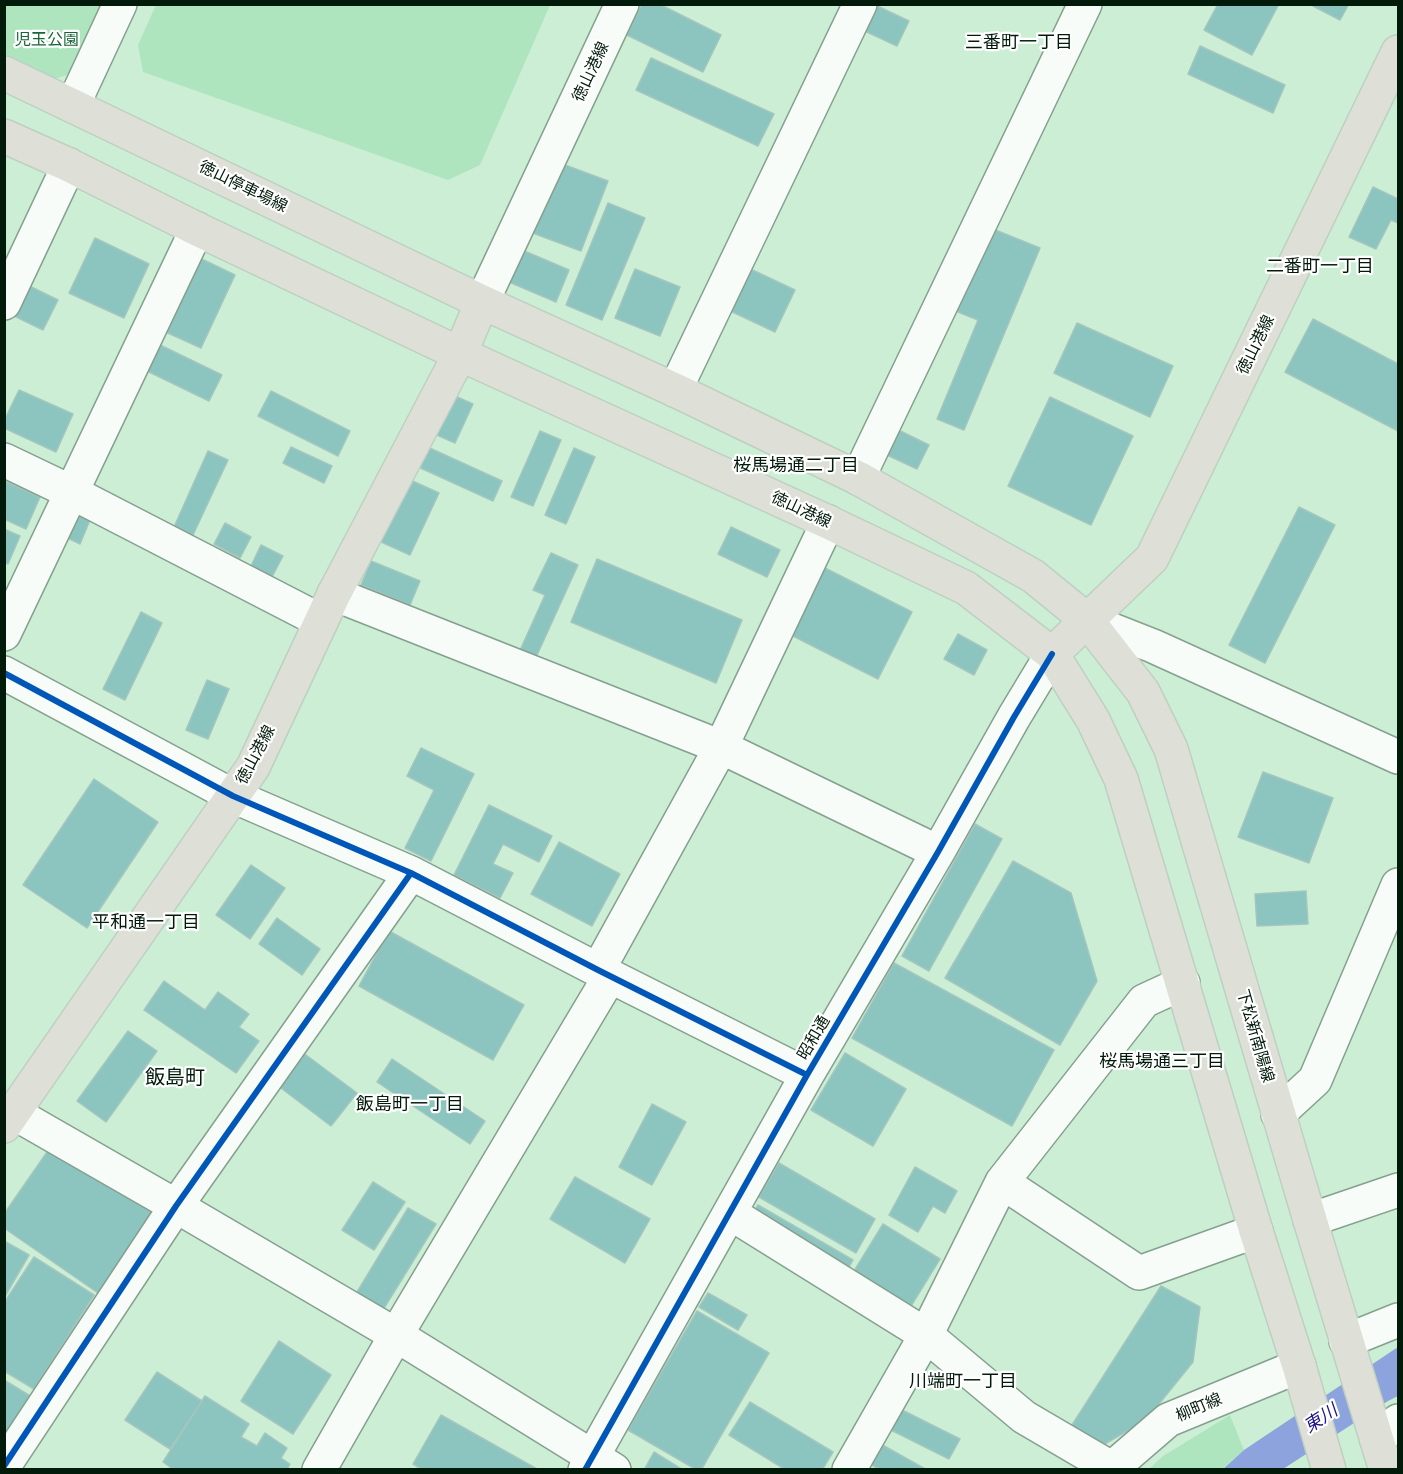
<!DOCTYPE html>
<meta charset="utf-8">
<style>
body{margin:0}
#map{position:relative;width:1403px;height:1474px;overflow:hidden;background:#cbeed5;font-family:"IBM Plex Sans",sans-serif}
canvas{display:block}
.frame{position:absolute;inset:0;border:6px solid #011a0a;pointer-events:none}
</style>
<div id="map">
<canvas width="1403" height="1474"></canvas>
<div class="frame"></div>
</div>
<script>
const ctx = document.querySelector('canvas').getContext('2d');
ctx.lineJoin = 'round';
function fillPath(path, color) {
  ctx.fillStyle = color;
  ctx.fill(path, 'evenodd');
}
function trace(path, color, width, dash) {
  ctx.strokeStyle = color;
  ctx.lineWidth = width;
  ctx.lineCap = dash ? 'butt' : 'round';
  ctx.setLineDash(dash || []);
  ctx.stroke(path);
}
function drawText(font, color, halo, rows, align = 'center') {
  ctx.font = font + ' "IBM Plex Sans","Noto Sans JP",sans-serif';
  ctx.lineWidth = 4.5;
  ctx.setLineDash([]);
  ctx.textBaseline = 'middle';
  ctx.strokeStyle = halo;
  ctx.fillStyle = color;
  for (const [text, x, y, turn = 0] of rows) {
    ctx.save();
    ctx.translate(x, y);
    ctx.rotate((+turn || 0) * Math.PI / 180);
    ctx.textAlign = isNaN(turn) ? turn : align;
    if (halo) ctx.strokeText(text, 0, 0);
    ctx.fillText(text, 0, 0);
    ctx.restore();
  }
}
fillPath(new Path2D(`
 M 4,5 L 103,5 L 71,74 L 47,81 L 5,60 Z
 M 156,5 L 156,4 L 550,5 L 480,165 L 448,180 L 143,72 L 138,45 Z
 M 1230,1415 L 1244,1450 L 1222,1469 L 1148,1470 L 1163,1456 Z`), '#aee5bf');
fillPath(new Path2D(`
 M 1398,1347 L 1398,1396 L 1388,1401 L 1283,1469 L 1222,1470 L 1244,1450 Z`), '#8ca3de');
const building = new Path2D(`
 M 642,4 L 659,4 L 721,35 L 703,72 L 627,35 Z
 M 873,4 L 909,21 L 897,46 L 856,27 Z
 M 1218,4 L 1279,4 L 1252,55 L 1204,30 Z
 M 1314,4 L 1349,4 L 1340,20 L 1313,6 Z
 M 1200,46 L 1285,85 L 1273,113 L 1188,74 Z
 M 651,58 L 774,114 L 758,146 L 636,90 Z
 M 557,162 L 608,181 L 581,251 L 530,232 Z
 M 1373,187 L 1398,199 L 1398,223 L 1391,220 L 1376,249 L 1349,237 Z
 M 608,203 L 645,218 L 602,320 L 566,305 Z
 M 983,225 L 1040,248 L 964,430 L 937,419 L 978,320 L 948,308 Z
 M 95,238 L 149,264 L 124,318 L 69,293 Z
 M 183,250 L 235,275 L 201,348 L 148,324 Z
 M 522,250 L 569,270 L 556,302 L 509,282 Z
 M 744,266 L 795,290 L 775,332 L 724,308 Z
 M 635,269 L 680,287 L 660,336 L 615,318 Z
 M 13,278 L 58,300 L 43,330 L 4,311 Z
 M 1313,319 L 1398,364 L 1398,431 L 1285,372 Z
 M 1077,323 L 1173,366 L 1150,417 L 1054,373 Z
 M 156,343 L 222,375 L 209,401 L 143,369 Z
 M 19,390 L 73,414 L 56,452 L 4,428 L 4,421 Z
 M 271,391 L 350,431 L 338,456 L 258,416 Z
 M 448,393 L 473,404 L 455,443 L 430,432 Z
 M 1050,397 L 1133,436 L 1091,525 L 1008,486 Z
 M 884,423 L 929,445 L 917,469 L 872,448 Z
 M 540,431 L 561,440 L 533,506 L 511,497 Z
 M 423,445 L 502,481 L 493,501 L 414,465 Z
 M 291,447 L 332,466 L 324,483 L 283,463 Z
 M 574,448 L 595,457 L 566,524 L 545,515 Z
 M 208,451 L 228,460 L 193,535 L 174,527 Z
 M 408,479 L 439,493 L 410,555 L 379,541 Z
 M 4,481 L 40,497 L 26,529 L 4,519 Z
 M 61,507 L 90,520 L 80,544 L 51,530 Z
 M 1299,507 L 1335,525 L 1265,663 L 1229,645 Z
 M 225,523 L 251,537 L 240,558 L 214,544 Z
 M 731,527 L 780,550 L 767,577 L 718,554 Z
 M 4,529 L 20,536 L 8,564 L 4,562 Z
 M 261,545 L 283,556 L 272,577 L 251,566 Z
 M 551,553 L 578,565 L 533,664 L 517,657 L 545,595 L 533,590 Z
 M 597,559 L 742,620 L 716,683 L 571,622 Z
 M 371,561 L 420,581 L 410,605 L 361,585 Z
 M 817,564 L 912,612 L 878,679 L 783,631 Z
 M 141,612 L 162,623 L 125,700 L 103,689 Z
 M 958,634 L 987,650 L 974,675 L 944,659 Z
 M 207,680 L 229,689 L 208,739 L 186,730 Z
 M 421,748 L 474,774 L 431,861 L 405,848 L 434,790 L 407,776 Z
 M 1263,772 L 1333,798 L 1309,863 L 1238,837 Z
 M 94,779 L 158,822 L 87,928 L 23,885 Z
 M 489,805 L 552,836 L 539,862 L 503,844 L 493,864 L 513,873 L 500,898 L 454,875 Z
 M 975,824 L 1002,839 L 929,971 L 902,956 Z
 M 559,842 L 620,874 L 592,926 L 531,894 Z
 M 1013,861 L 1071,893 L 1097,981 L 1060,1045 L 945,978 Z
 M 251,865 L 285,888 L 250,939 L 216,915 Z
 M 1306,891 L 1308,924 L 1257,926 L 1255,894 Z
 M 277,918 L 320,949 L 302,975 L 259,944 Z
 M 389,931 L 524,1005 L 493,1060 L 359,986 Z
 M 894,963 L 1054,1050 L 1012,1126 L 852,1038 Z
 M 164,981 L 205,1010 L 218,992 L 249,1014 L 239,1027 L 259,1041 L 236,1073 L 144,1010 Z
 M 128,1031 L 157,1051 L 106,1122 L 77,1101 Z
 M 298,1049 L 357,1093 L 331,1126 L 273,1082 Z
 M 845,1053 L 906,1089 L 873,1146 L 811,1110 Z
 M 392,1059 L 485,1121 L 470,1144 L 377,1082 Z
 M 652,1104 L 686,1122 L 652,1185 L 619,1167 Z
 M 54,1142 L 155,1211 L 98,1293 L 4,1228 L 4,1214 Z
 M 779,1163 L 875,1219 L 856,1253 L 759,1197 Z
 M 915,1167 L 957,1191 L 945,1213 L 933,1206 L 918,1232 L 889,1215 Z
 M 575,1177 L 650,1219 L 625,1263 L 550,1219 Z
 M 373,1182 L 405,1202 L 374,1250 L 342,1230 Z
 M 758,1205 L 853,1260 L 840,1283 L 745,1226 Z
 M 408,1208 L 436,1224 L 378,1318 L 351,1302 Z
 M 883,1224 L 940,1259 L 900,1324 L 843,1289 Z
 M 4,1241 L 29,1255 L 4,1298 Z
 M 34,1257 L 94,1295 L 34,1389 L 4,1371 L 4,1303 Z
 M 1161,1286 L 1200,1307 L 1193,1362 L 1146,1420 L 1103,1445 L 1072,1425 Z
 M 708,1293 L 747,1315 L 738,1330 L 699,1307 Z
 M 697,1311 L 769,1353 L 701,1470 L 697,1470 L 628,1430 Z
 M 279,1341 L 331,1375 L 293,1434 L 241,1401 Z
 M 157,1372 L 202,1401 L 170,1449 L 125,1420 Z
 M 4,1380 L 32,1397 L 7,1436 L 4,1434 Z
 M 205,1396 L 249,1424 L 241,1437 L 257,1446 L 265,1433 L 287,1448 L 281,1458 L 290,1464 L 287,1470 L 174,1470 L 163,1462 Z
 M 750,1402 L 833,1452 L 822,1470 L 786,1470 L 729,1435 Z
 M 888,1403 L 960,1439 L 949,1459 L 877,1423 Z
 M 441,1415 L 537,1469 L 423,1470 L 413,1464 Z
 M 870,1438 L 927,1470 L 881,1470 L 859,1458 Z
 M 654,1452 L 683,1470 L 644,1470 Z`);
fillPath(building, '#8cc4bf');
trace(building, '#a4c6be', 1.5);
const minor = new Path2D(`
 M 73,105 L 120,4
 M 482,302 L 622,4
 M 4,303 L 69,165
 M 675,390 L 860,4
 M 4,460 L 71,492 L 321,621
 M 858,478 L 1085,4
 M 334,594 L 721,747 L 938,852
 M 1087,620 L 1153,646 L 1398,757
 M 4,634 L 197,229
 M 4,673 L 233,796 L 411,873 L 598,970 L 807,1075
 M 598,970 L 721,747 L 828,522
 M 14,1113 L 176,1206 L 396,1335 L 614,1470
 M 1278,1114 L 1315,1080 L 1398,885
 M 1002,1182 L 1139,1273 L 1256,1231
 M 730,1213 L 926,1335 L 1024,1417 L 1111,1468
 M 1310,1220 L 1398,1190
 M 1346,1341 L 1398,1320
 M 1377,1440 L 1398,1421
 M 4,1466 L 176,1206 L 411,873
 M 319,1470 L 396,1335 L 610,976
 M 585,1470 L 807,1075 L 938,852 L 1014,717 L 1052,654
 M 849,1470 L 926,1335 L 1002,1182 L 1144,1001 L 1183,983
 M 1110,1470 L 1168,1420 L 1299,1366`);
const major = new Path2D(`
 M 4,73 L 482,302 L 675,390 L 858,478 L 1033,576 L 1087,620 L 1143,692 L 1171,749 L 1310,1220 L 1386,1470
 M 4,136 L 69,165 L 197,229 L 460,354 L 828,522 L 966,588 L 1052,654 L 1093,720 L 1121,779 L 1256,1231 L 1299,1366 L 1329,1470
 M 1052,654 L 1152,558 L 1398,52
 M 4,1126 L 253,767 L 334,594 L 460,354 L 482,302`);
trace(minor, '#85a08e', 36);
trace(major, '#becfc3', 36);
trace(minor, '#f7fcf9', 33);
trace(major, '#dee0d7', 33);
trace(new Path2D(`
 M 4,673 L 233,796 L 411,873 L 598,970 L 807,1075
 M 4,1466 L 176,1206 L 411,873
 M 585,1470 L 807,1075 L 938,852 L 1014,717 L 1052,654`), '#0057b8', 6);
drawText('16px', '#176639', '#fff', [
 ["児玉公園",47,40]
]);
drawText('16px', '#011a0a', '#fff', [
 ["徳山港線",591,72,-65],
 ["徳山停車場線",243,187,26],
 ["徳山港線",1256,345,-64],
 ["徳山港線",801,510,25],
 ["徳山港線",256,755,-62],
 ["下松新南陽線",1255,1036,74],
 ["昭和通",814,1038,-60],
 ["柳町線",1199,1408,-23]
]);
drawText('18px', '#011a0a', '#fff', [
 ["三番町一丁目",1019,43],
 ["二番町一丁目",1320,267],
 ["桜馬場通二丁目",796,466],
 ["平和通一丁目",146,923],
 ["桜馬場通三丁目",1162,1062],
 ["飯島町一丁目",410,1105],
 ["川端町一丁目",963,1382]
]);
drawText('italic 18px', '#1e1485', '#fff', [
 ["東川",1321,1419,-33]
]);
drawText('20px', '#011a0a', '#fff', [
 ["飯島町",175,1078]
]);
</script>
